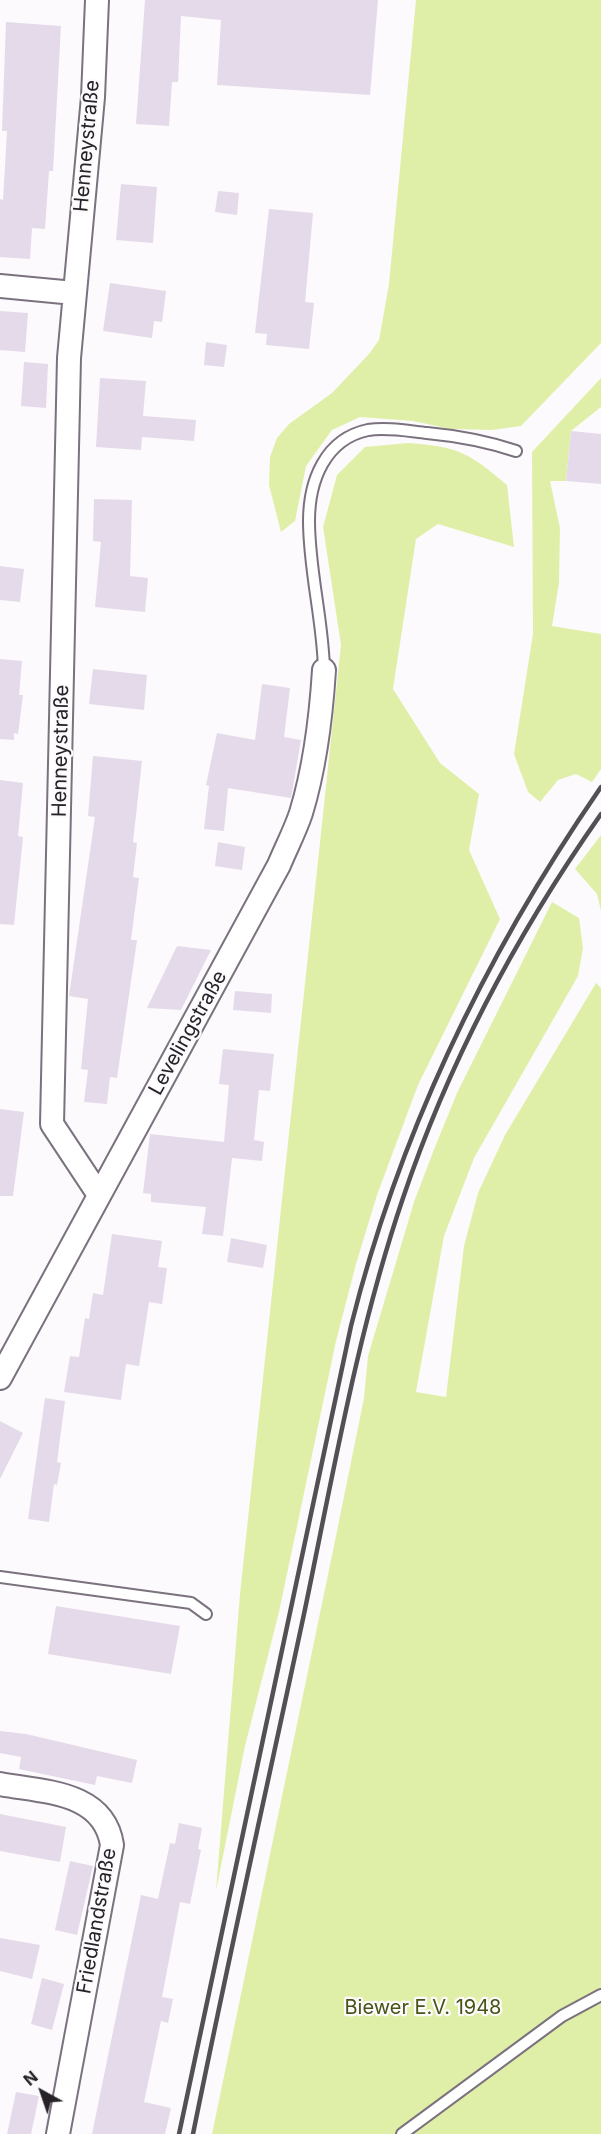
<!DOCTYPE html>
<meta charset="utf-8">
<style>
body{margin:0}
#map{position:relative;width:601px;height:2134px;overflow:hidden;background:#fcfafd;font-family:Inter,sans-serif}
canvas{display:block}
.north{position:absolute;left:12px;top:2062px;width:60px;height:60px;-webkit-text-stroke:4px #fcfafd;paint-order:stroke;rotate:320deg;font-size:16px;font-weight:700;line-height:24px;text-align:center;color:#262228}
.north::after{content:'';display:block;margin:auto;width:21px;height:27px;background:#262228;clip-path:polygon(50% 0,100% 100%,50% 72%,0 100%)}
</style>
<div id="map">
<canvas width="601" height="2134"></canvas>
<div class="north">N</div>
</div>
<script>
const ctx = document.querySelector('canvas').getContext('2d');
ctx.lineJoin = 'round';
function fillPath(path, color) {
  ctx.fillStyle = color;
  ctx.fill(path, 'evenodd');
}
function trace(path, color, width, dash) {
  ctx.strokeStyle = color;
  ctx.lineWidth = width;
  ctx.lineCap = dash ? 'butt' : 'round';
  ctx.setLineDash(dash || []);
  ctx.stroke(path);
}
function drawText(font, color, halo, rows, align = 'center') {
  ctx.font = font + ' Inter,sans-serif';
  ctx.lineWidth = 4.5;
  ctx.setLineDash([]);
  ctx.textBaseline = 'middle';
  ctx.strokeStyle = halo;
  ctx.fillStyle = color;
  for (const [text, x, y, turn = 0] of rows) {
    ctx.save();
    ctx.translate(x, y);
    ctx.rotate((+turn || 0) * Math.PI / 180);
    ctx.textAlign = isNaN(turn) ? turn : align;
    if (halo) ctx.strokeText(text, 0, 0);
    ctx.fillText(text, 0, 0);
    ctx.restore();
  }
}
fillPath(new Path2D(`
 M 416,0 L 601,0 L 601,343 L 521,426 L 492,430 L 451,429 L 413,421 L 360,417 L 332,430 L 306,466 L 295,521 L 281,532 L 269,485 L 270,457 L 277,438 L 289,424 L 332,393 L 369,354 L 379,340 L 389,284 Z
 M 601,378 L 601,407 L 571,431 L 566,481 L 550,481 L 560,528 L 559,583 L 552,626 L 601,634 L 601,769 L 592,782 L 576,774 L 558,780 L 540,802 L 528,792 L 514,754 L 533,634 L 532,452 Z
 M 408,443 C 459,447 468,452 507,485 L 514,547 L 438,524 L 416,539 L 393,689 L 440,763 L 479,794 L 469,850 L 500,919 L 418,1085 L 377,1195 L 356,1264 L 336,1341 L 279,1612 L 245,1746 L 216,1891 L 240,1594 L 341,645 L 323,527 L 337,475 L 365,447 Z
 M 601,835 L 601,911 L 597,894 L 575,869 Z
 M 552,902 L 579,918 L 583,948 L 578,976 L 474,1158 L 444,1236 L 416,1392 L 446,1397 L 464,1246 L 478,1193 L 505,1135 L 596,983 L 601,988 L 601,2134 L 212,2134 L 336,1536 L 364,1398 L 368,1356 L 414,1202 L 435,1147 L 457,1093 Z`), '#e0efa8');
fillPath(new Path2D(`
 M 145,0 L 378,0 L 370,95 L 217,85 L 221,20 L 181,16 L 178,82 L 172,82 L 169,126 L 136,124 Z
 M 6,22 L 61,26 L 53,171 L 49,171 L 45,229 L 32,228 L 30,259 L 0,257 L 0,199 L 3,200 L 7,131 L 2,131 Z
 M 121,184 L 157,187 L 153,243 L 116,240 Z
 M 218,191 L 239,193 L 237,215 L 215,212 Z
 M 269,209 L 313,213 L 305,302 L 314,303 L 309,349 L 266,345 L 267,334 L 255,333 Z
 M 110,283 L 166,291 L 162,322 L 154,321 L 152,338 L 103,331 Z
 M 0,311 L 28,313 L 25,352 L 0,350 Z
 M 206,342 L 227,345 L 224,367 L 204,365 Z
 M 24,362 L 48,364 L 46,408 L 21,406 Z
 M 100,378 L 146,381 L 143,416 L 196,420 L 194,441 L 142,437 L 141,450 L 96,447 Z
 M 571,431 L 601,434 L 601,484 L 566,481 Z
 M 94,499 L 132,500 L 130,576 L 148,578 L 145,612 L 95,607 L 101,542 L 93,541 Z
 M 0,566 L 24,569 L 20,602 L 0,600 Z
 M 0,659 L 22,661 L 19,695 L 23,695 L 18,734 L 14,733 L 14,740 L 0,739 Z
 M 93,669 L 147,675 L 144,710 L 89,704 Z
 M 262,684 L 290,688 L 284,737 L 301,740 L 291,798 L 228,788 L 224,831 L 204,829 L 209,786 L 206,785 L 217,733 L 255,740 Z
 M 93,756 L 142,761 L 133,842 L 137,843 L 133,877 L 139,878 L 131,940 L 137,940 L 117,1078 L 110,1077 L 107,1104 L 84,1102 L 88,1070 L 81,1069 L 88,999 L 69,996 L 95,817 L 88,816 Z
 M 0,780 L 23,783 L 18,836 L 23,837 L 14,925 L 0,924 Z
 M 218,842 L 245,847 L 242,870 L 215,866 Z
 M 177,946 L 211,950 L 181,1010 L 147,1008 Z
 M 235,991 L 272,994 L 271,1013 L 233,1010 Z
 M 223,1049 L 274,1054 L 270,1091 L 259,1090 L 254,1140 L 264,1142 L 262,1161 L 232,1158 L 223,1236 L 202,1234 L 206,1207 L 151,1202 L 151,1194 L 143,1193 L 150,1134 L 224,1142 L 229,1085 L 219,1084 Z
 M 0,1109 L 24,1112 L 13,1196 L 0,1196 Z
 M 112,1234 L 162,1241 L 158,1267 L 167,1268 L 162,1304 L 149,1302 L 139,1366 L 126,1364 L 121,1400 L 64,1392 L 70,1356 L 79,1357 L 85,1318 L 89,1319 L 93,1293 L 103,1295 Z
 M 231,1238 L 267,1245 L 263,1268 L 227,1262 Z
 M 45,1398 L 65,1401 L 57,1462 L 61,1463 L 57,1485 L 54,1484 L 49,1522 L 28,1519 Z
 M 0,1421 L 23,1433 L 0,1479 Z
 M 56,1606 L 180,1626 L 171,1674 L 48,1654 Z
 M 0,1731 L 26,1734 L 137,1760 L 132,1783 L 97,1776 L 95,1785 L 19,1769 L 21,1757 L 0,1753 Z
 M 0,1814 L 66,1827 L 60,1862 L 0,1851 Z
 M 179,1823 L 202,1828 L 198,1849 L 201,1850 L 190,1904 L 180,1902 L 162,1997 L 173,1999 L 168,2023 L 161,2021 L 144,2102 L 171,2108 L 165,2134 L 92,2134 L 141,1895 L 158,1899 L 170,1843 L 175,1844 Z
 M 70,1861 L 93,1866 L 77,1935 L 55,1930 Z
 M 0,1938 L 40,1945 L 32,1979 L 0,1971 Z
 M 42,1978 L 64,1984 L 52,2030 L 31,2024 Z
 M 16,2092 L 39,2096 L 31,2134 L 7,2134 Z`), '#e5dae9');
const lane = new Path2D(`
 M 324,670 C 323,620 309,571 309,521 C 309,481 325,439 368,430 C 387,427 408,431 427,433 C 459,436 486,441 516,451
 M 0,1577 L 191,1603 L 206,1614
 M 402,2134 L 562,2016 L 601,1995`);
const street = new Path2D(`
 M 97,0 L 93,97 L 69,358 L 52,1124 L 99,1195
 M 0,286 L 74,293
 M 0,1378 L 279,865 C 286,848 295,831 301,813 C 315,767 321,718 324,670
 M 0,1784 C 43,1792 104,1791 112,1845 L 58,2134`);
trace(lane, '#7b717f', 14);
trace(street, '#7b717f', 26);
trace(lane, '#fff', 10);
trace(street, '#fff', 22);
trace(new Path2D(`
 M 179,2134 L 351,1326 C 400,1130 487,952 601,787
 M 193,2134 C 228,1960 267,1787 304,1614 C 333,1475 357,1333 403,1198 C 449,1061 518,932 601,814`), '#535055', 4.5);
drawText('20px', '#262228', '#fcfafd', [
 ["Henneystraße",87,146,-85],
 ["Henneystraße",61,751,-89],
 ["Levelingstraße",188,1033,-61],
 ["Friedlandstraße",97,1921,-80]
]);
drawText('20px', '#495316', '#fcfafd', [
 ["Biewer E.V. 1948",423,2008]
]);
</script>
